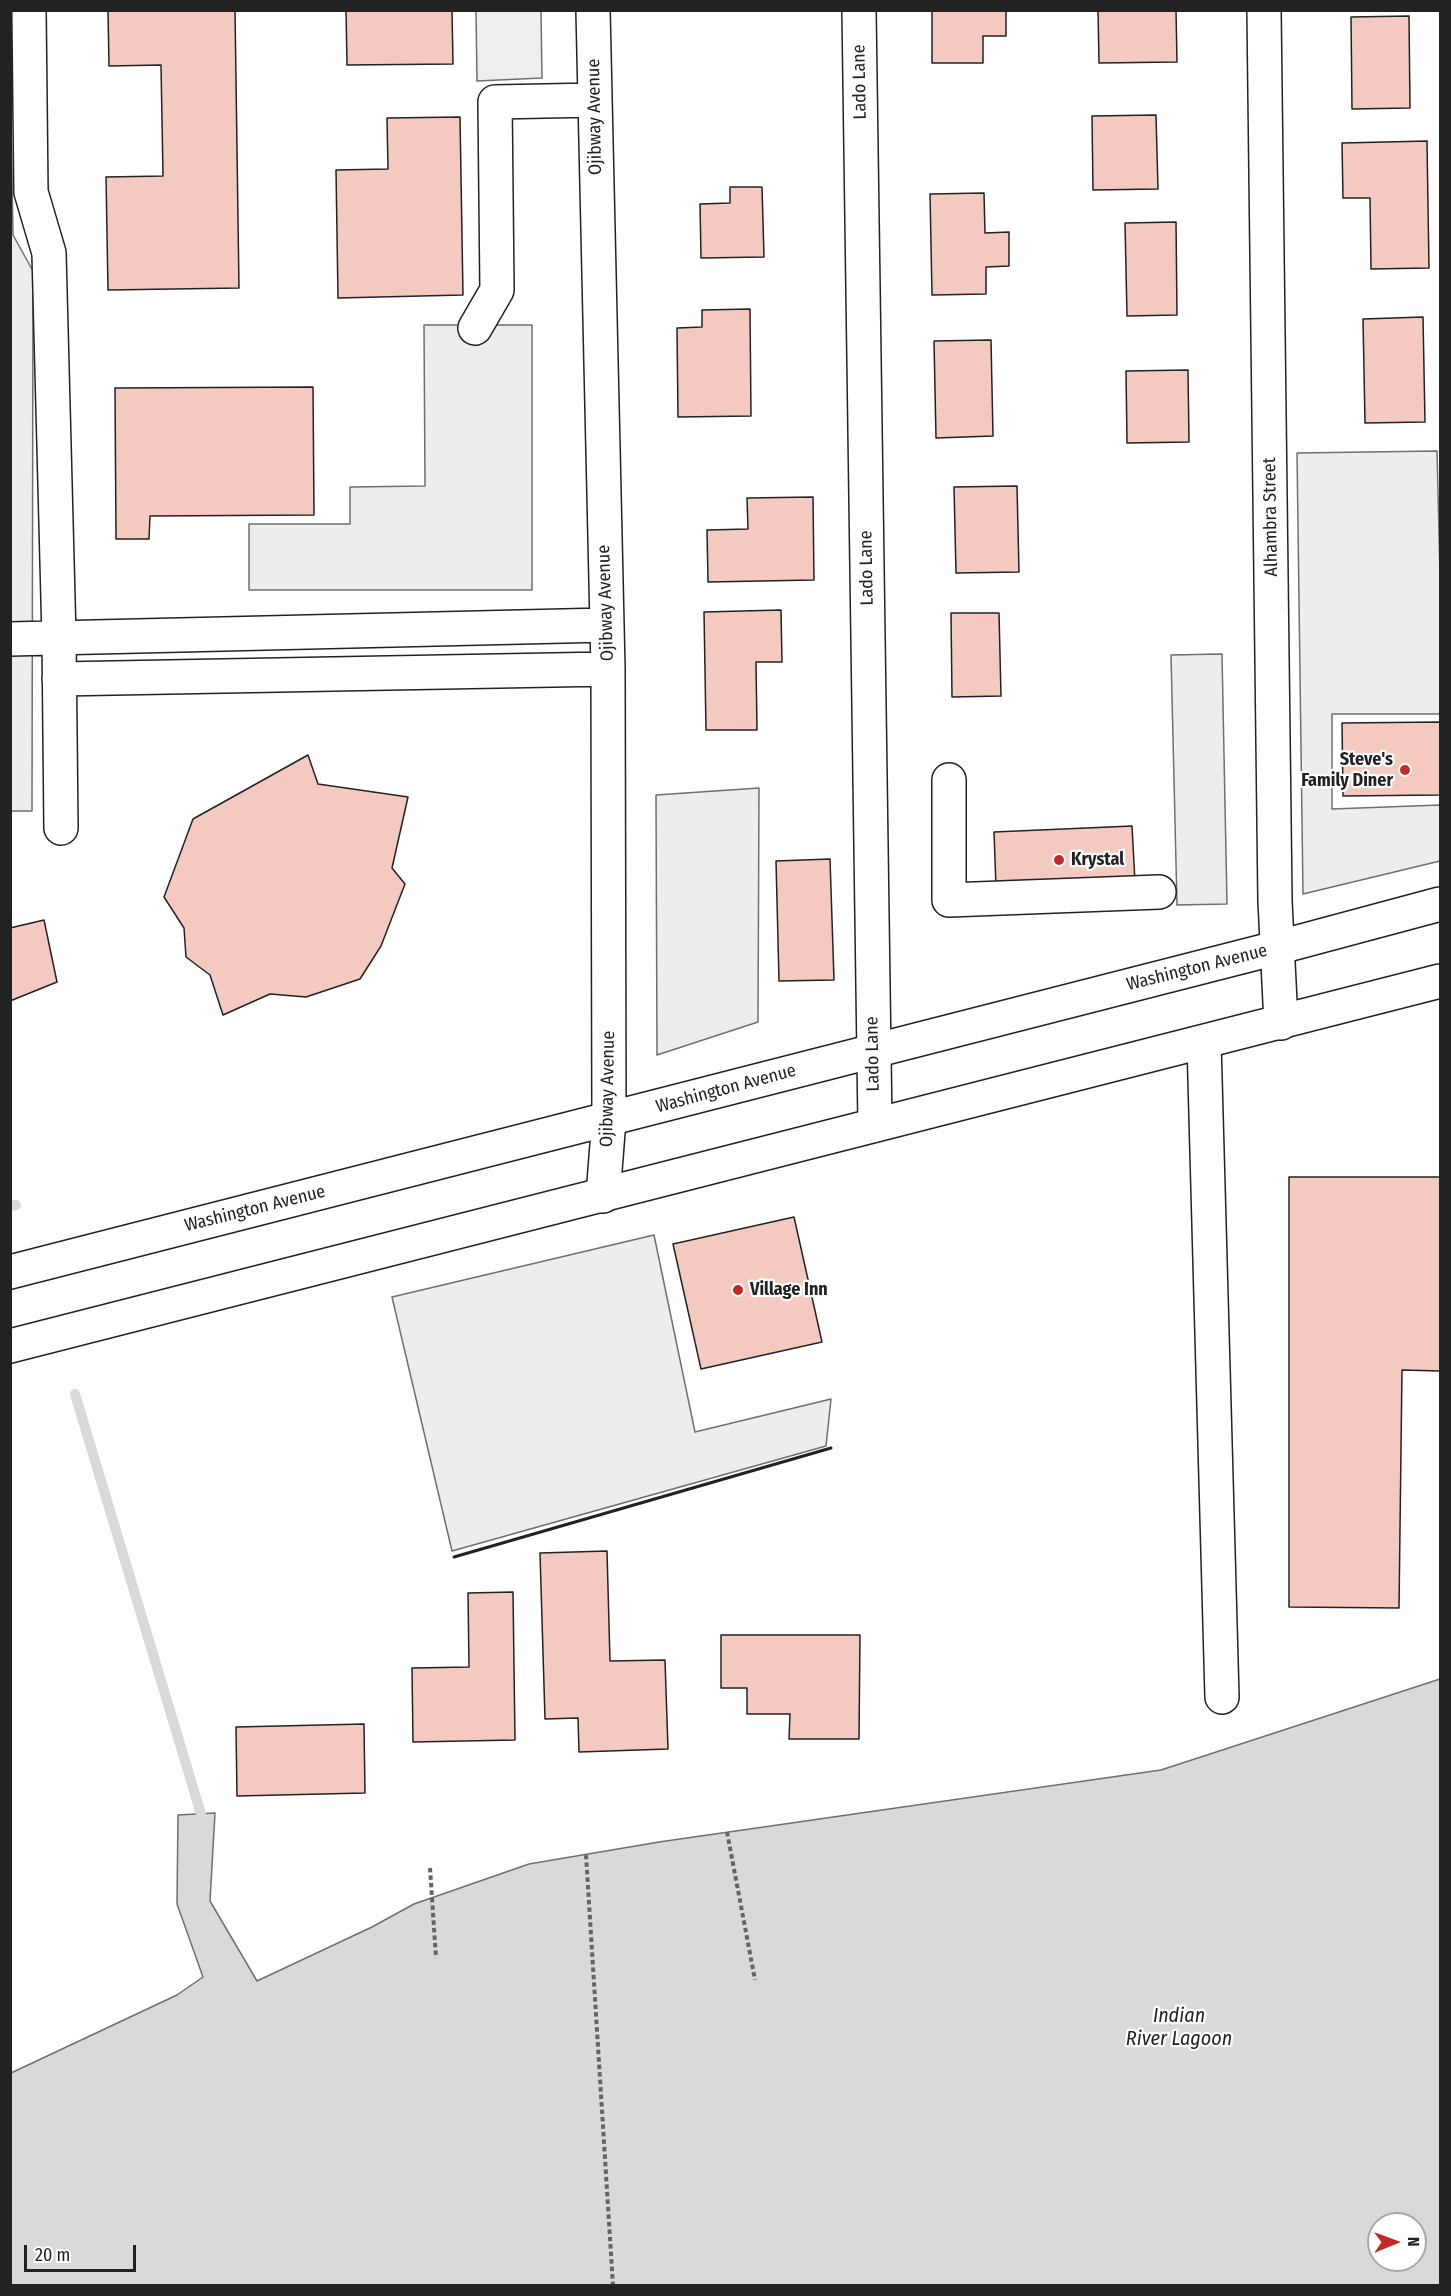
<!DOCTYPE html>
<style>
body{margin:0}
#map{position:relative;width:1451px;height:2296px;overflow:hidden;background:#fff;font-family:"Fira Sans Condensed",sans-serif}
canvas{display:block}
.frame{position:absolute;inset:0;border:12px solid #222;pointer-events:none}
.north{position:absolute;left:1367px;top:2212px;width:60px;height:60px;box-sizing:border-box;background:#fff;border:2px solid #a7a7a7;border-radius:50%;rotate:89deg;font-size:16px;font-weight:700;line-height:24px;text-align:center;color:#222}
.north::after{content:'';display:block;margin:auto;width:21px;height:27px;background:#c62828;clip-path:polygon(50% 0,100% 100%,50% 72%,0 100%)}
.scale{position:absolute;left:24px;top:2245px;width:112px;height:27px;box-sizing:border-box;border:3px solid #222;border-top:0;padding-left:8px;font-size:18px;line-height:21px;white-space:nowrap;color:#222;-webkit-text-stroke:4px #fff;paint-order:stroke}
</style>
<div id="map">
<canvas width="1451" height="2296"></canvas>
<div class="frame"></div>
<div class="north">N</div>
<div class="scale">20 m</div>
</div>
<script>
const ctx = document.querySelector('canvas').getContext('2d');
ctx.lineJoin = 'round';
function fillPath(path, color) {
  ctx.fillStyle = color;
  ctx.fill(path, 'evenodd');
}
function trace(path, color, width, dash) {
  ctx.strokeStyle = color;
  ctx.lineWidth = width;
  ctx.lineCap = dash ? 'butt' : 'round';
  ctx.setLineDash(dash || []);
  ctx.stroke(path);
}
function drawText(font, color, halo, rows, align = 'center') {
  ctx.font = font + ' "Fira Sans Condensed",sans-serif';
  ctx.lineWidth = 4.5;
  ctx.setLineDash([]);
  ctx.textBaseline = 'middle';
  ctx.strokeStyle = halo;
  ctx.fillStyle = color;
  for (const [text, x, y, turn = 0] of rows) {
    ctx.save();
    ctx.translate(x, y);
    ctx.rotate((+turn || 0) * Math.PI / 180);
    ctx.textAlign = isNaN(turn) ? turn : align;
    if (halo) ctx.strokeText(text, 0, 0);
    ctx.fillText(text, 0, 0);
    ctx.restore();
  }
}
const green = new Path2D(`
 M 476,11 L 541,11 L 542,78 L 477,81 Z`);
fillPath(green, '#eee');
trace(green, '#6f6f6f', 1.5);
const parking = new Path2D(`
 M 10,59 L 13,235 L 33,271 L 32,811 L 10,811 Z
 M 424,325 L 532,325 L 532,590 L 249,590 L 249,524 L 350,524 L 350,487 L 425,486 Z
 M 1437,451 L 1440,573 L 1440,714 L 1332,714 L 1332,809 L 1440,805 L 1440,861 L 1303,894 L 1297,453 Z
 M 1222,654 L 1227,904 L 1177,905 L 1171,655 Z
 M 759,788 L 758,1022 L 657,1055 L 656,795 Z
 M 654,1235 L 695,1432 L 831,1399 L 826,1446 L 452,1551 L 392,1297 Z`);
fillPath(parking, '#ededed');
trace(parking, '#6f6f6f', 1.5);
const water = new Path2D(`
 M 1440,1679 L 1440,2285 L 11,2285 L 11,2073 L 177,1995 L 203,1977 L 177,1904 L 178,1815 L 215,1813 L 210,1901 L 257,1981 L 372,1927 L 414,1904 L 529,1864 L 659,1842 L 1161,1770 ZM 1379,2224 L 1415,2224 L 1415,2260 L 1379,2260 Z`);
fillPath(water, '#d9d9d9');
trace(water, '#6f6f6f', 1.5);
trace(new Path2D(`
 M 10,1206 L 16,1205
 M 75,1394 L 201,1814`), '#d9d9d9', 10);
const building = new Path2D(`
 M 108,10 L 235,10 L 239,288 L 108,290 L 106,177 L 163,176 L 161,65 L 109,66 Z
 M 346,10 L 452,10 L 453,64 L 347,65 Z
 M 932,10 L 1006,10 L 1006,36 L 983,36 L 983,63 L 932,63 Z
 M 1098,10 L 1176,10 L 1177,62 L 1099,63 Z
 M 1409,16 L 1410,108 L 1352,109 L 1351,17 Z
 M 1156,115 L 1158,189 L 1093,190 L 1092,116 Z
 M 460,117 L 463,295 L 338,298 L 336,170 L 388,169 L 387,118 Z
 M 1427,141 L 1429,268 L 1371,269 L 1370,198 L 1343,198 L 1342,143 Z
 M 730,187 L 762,187 L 764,257 L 701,258 L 700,204 L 730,203 Z
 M 984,193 L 985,233 L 1009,232 L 1009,266 L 986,267 L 986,294 L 932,295 L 930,194 Z
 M 1176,222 L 1177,315 L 1127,316 L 1125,223 Z
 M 750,309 L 751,416 L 678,417 L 677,328 L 702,327 L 702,310 Z
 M 1423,317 L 1425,422 L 1365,423 L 1363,319 Z
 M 991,340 L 993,436 L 936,438 L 934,341 Z
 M 1188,370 L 1189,442 L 1127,443 L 1126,371 Z
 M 313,387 L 314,515 L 150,516 L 149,539 L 116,539 L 115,388 Z
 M 1017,486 L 1019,572 L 956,573 L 954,487 Z
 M 813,497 L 814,580 L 708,582 L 707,530 L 748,529 L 747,498 Z
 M 781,610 L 782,662 L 756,662 L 757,730 L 706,730 L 704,612 Z
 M 951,613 L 999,613 L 1001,696 L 952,697 Z
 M 1440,722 L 1440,795 L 1343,796 L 1342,723 Z
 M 308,755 L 318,784 L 408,797 L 392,868 L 405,884 L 381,946 L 360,979 L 306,997 L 270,994 L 223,1015 L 210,975 L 186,957 L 184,928 L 164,897 L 193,819 Z
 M 1132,826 L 1135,882 L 996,887 L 994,832 Z
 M 830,859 L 834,980 L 779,981 L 776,861 Z
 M 44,920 L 57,982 L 10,1001 L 10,928 Z
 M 1289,1177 L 1440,1177 L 1440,1371 L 1402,1370 L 1399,1608 L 1289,1607 Z
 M 794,1217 L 822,1342 L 701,1369 L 673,1244 Z
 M 607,1551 L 610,1661 L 665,1660 L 668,1749 L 579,1752 L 578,1718 L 545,1719 L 540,1553 Z
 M 513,1592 L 515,1740 L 413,1742 L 412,1668 L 469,1667 L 468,1593 Z
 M 721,1635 L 860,1635 L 859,1739 L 789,1739 L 790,1714 L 747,1714 L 747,1688 L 721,1688 Z
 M 364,1724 L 365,1793 L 237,1796 L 236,1727 Z`);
fillPath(building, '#f3c9c0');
trace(building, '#222', 1.5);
const minor = new Path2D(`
 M 29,10 L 31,192 L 49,253 L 59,638 L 61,828
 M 593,10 L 608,669 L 609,1119 L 603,1196
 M 859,10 L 875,1125
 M 1264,10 L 1275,901 L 1281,1023
 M 475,328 L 497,290 L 495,102 L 595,100
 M 10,639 L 606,625
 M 59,679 L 608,669
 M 949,780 L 949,900 L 1159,892
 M 1204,1042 L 1222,1697`);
const major = new Path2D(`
 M 10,1272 L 1276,948 L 1440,904
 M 10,1346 L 1440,981`);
trace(minor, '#222', 36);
trace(major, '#222', 36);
trace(new Path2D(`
 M 727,1832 L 755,1980
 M 586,1855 L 613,2286
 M 430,1868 L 436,1958`), '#646464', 4, [4.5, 3]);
trace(minor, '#fff', 33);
trace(major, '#fff', 33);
trace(new Path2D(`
 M 454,1557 L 831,1448`), '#222', 3);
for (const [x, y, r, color] of [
 [1405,770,6,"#c62828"],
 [1059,860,6,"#c62828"],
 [738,1290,6,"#c62828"]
]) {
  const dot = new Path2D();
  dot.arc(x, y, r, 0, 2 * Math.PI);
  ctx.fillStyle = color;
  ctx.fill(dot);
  trace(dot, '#fff', 2);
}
drawText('18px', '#222', '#fff', [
 ["Lado Lane",860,82,-91],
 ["Ojibway Avenue",595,117,-91],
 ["Alhambra Street",1271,517,-91],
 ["Lado Lane",867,568,-91],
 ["Ojibway Avenue",606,603,-92],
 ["Washington Avenue",1197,968,-14],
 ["Lado Lane",873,1054,-91],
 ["Ojibway Avenue",608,1089,-89],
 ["Washington Avenue",726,1089,-15],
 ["Washington Avenue",255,1209,-14]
]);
drawText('bold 18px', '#222', '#fff', [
 ["Steve's",1393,760,"right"],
 ["Family Diner",1393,781,"right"],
 ["Krystal",1071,860],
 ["Village Inn",750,1290]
], 'left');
drawText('italic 20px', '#222', '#fff', [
 ["Indian",1179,2016],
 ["River Lagoon",1179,2039]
]);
</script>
